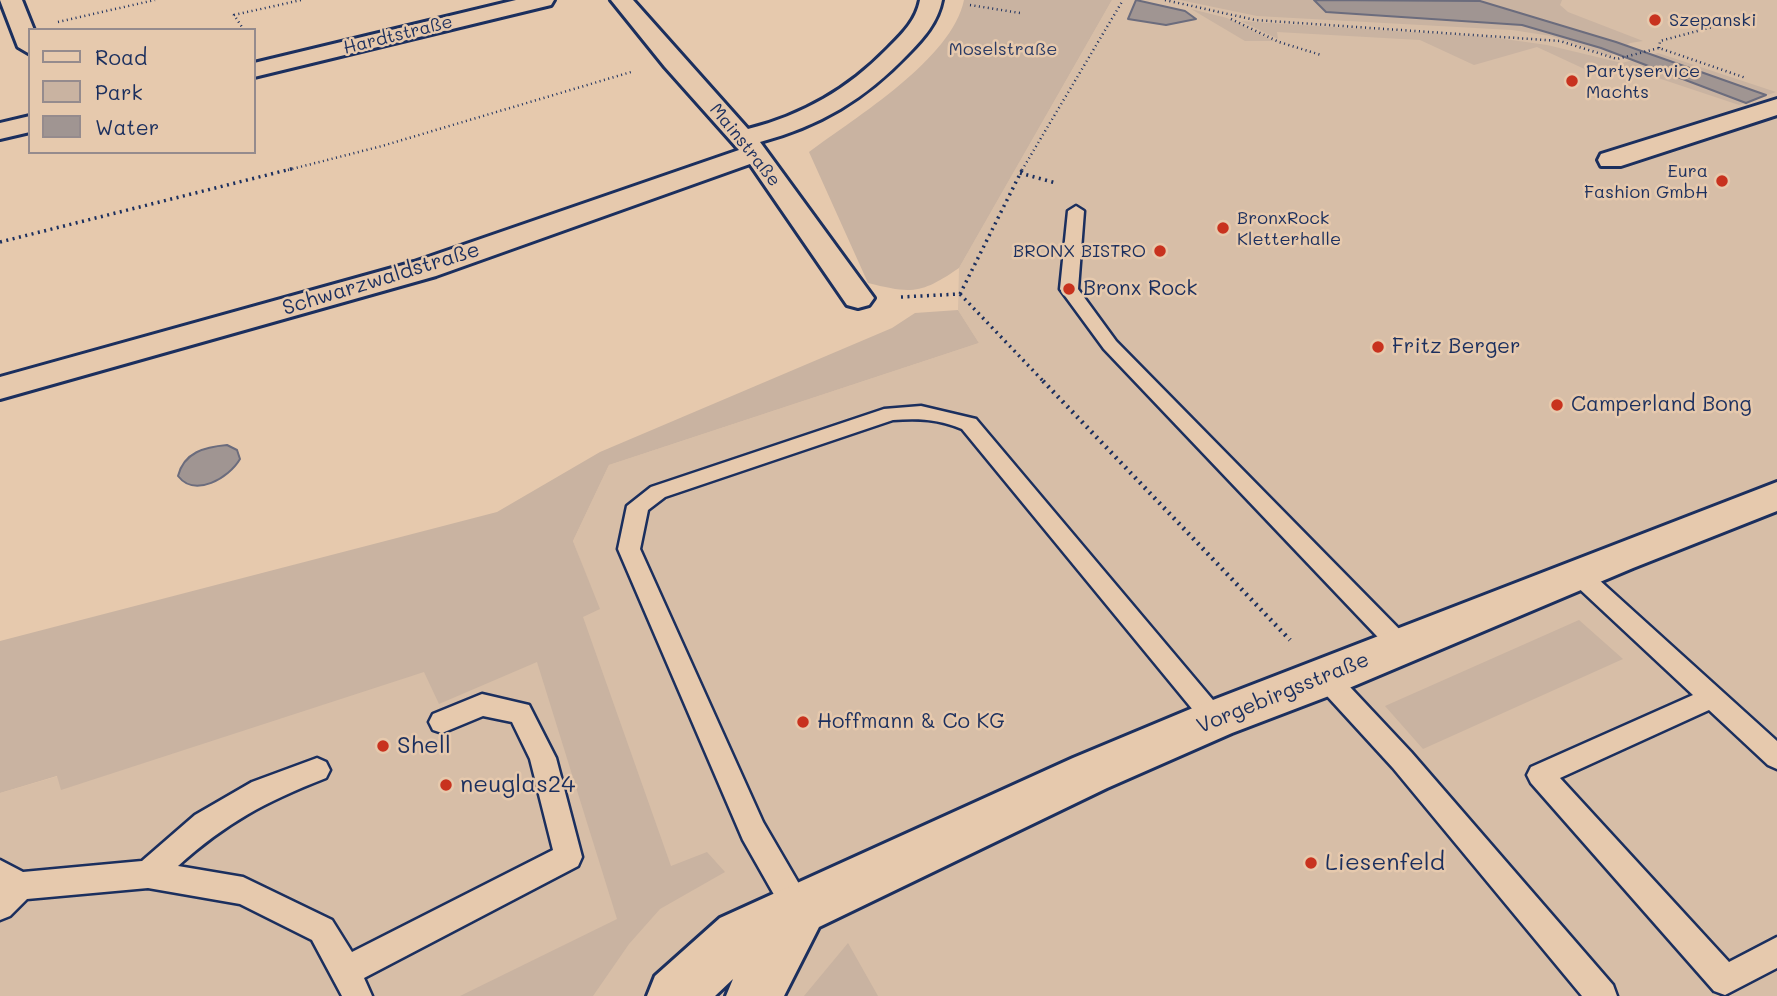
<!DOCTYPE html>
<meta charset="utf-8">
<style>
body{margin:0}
#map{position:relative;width:1777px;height:996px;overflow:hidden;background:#e6c9ad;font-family:Mali,sans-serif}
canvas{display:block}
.legend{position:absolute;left:28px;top:28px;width:228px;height:126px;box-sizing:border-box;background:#e6c9ad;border:2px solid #958b8d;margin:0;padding:9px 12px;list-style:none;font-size:21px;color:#1b2f5e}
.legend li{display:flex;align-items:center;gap:14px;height:35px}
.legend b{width:35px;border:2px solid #958b8d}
</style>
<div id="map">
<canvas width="1777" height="996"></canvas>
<ul class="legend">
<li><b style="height:9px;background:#e6c9ad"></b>Road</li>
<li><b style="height:19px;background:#c9b3a1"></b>Park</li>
<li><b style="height:19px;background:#a09592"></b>Water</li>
</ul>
</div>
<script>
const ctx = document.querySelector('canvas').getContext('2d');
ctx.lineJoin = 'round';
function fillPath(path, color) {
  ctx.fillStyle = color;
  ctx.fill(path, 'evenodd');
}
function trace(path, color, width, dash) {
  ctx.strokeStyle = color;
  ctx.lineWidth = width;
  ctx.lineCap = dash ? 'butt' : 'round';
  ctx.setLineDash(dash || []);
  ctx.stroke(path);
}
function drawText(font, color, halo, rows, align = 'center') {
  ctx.font = font + ' Mali,sans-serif';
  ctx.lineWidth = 5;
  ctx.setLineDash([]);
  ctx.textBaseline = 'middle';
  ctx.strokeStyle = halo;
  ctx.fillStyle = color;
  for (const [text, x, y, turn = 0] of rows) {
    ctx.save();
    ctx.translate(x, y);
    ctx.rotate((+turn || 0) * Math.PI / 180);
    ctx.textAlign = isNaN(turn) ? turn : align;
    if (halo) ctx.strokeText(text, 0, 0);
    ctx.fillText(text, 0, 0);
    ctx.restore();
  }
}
fillPath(new Path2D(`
 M 1112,0 L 1777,0 L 1777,996 L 0,996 L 0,793 L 58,776 L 62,789 L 424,671 L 592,591 L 573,541 L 609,465 L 979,343 L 958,310 L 959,268 Z`), '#d7bea7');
fillPath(new Path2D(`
 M 964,0 L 1112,0 L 959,268 C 921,294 912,294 868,283 L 809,152 C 856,117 952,59 964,0 Z
 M 1180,0 L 1562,0 L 1560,5 L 1568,12 L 1643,41 L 1630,43 L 1610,56 L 1551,36 L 1512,30 L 1257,16 Z
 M 1191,9 L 1227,18 L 1274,41 L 1245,41 Z
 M 1241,21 L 1490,37 L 1547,45 L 1622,63 L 1658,53 L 1776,92 L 1739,105 L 1622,66 L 1591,72 L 1537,47 L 1474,65 L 1420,40 L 1277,32 L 1278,39 Z
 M 958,310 L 979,343 L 609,465 L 573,541 L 600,609 L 583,617 L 671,866 L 707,852 L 725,872 L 660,909 L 629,944 L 593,996 L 460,996 L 617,919 L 537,662 L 439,704 L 424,672 L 61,790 L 57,776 L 0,793 L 0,641 L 497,512 L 600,452 L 892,328 L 915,313 Z
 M 1579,620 L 1623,659 L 1423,749 L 1385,706 Z
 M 848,943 L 878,996 L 804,996 Z`), '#c9b3a1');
const water = new Path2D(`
 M 1136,0 L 1185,11 L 1196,19 L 1166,25 L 1128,19 Z
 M 1314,0 L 1480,1 L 1616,42 L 1766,95 L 1746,103 L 1601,48 L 1522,25 L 1326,12 Z
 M 227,445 L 237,450 L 240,459 C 229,478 195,498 178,476 C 184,452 205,447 227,445 Z`);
fillPath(water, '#a09592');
trace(water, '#6b6c7d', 2);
const lane = new Path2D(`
 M 1076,206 L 1084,211 L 1078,289 L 1116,341 L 1409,639 L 1413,646 L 1409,653 L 1401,656 L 1393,653 L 1104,349 L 1060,289 L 1068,211 Z
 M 921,406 L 976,419 L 1229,719 L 1225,727 L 1216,730 L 1207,727 L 962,429 C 939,419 918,418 893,420 L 665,497 L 648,510 L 640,549 L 763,822 L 809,901 L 813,911 L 809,921 L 799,925 L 789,921 L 743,840 L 618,549 L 627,506 L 651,487 L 884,409 Z
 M 1579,566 L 1587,569 L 1777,741 L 1777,769 L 1768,765 L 1709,710 L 1560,778 L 1729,962 L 1777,937 L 1777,968 L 1725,995 L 1714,991 L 1531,783 L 1527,775 L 1531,767 L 1693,695 L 1571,581 L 1568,575 L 1571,569 Z
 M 1326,668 L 1335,671 L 1411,752 L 1613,985 L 1617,996 L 1582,996 L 1393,768 L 1317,685 L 1314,678 L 1317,671 Z
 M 482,694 L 529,705 L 556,758 L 582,857 L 578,866 L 364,978 L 372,996 L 342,996 L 312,940 L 240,904 L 148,888 L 27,899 L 10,916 L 0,920 L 0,860 L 23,872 L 142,861 L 195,815 L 252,782 L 317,758 L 326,762 L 330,770 L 326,778 C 265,802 227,822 178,866 L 243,877 L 332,920 L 352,952 L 553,850 L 530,759 L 512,722 L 483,716 L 442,733 L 433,730 L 429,722 L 433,714 Z`);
const street = new Path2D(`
 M 0,0 L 22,0 L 34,30 L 30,30 L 30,54 L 18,47 Z
 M 516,0 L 554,0 L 551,5 L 254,77 L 254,63 Z
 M 611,0 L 633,0 L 748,129 C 803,115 848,89 887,49 C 902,34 916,21 920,0 L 942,0 C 938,22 923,39 908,54 C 865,99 820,126 760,142 L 874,298 L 869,305 L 858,308 L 847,305 L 750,164 L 436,276 L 0,399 L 0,377 L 414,262 L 739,150 L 665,67 Z
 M 1777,99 L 1777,115 L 1621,166 L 1601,166 L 1598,160 L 1601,154 Z
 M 30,116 L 30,132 L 0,139 L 0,123 Z
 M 1777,482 L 1777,511 L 1633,568 L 1342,691 L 1232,733 L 1107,788 L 819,927 L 784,996 L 726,996 L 733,979 L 715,996 L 647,996 L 655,976 L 720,918 L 1073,758 L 1200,705 Z`);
trace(lane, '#1b2f5e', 5);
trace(street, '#1b2f5e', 6);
trace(new Path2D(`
 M 1165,0 L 1255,20 L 1560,41 L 1617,59 L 1659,48 L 1746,78
 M 970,5 L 1020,13
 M 1231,19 L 1279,42 L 1321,55
 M 58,22 L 155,0
 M 244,30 L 234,15 L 301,0
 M 1659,48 L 1660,41 L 1731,22
 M 288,170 L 382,146 L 631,72
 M 1022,170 L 1123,0`), '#1b2f5e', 2.5, [1, 3.5]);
trace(new Path2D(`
 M 1020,173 L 1056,183
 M 0,242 L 295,168
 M 960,294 L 1045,383
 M 960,294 L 1023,168
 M 901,297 L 960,294`), '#1b2f5e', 3.5, [2, 4.5]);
trace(new Path2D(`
 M 1043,381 L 1290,640`), '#1b2f5e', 4.5, [2, 5]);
fillPath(lane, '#e6c9ad');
fillPath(street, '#e6c9ad');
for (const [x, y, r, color] of [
 [1655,20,7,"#c8321e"],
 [1572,81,7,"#c8321e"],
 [1722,181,7,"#c8321e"],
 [1223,228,7,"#c8321e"],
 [1160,251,7,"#c8321e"],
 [1069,289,7,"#c8321e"],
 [1378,347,7,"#c8321e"],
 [1557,405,7,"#c8321e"],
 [803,722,7,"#c8321e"],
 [383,746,7,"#c8321e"],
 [446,785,7,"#c8321e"],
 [1311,863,7,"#c8321e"]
]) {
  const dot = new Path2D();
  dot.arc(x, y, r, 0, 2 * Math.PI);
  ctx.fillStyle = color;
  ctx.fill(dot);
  trace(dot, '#e6c9ad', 2.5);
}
drawText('18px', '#1b2f5e', '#e6c9ad', [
 ["Szepanski",1669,20],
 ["Partyservice",1586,71],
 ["Machts",1586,92],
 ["Eura",1708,171,"right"],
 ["Fashion GmbH",1708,192,"right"],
 ["BronxRock",1237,218],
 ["Kletterhalle",1237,239],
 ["BRONX BISTRO",1146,251,"right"]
], 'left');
drawText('18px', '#1b2f5e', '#e6c9ad', [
 ["Hardtstraße",398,35,-14],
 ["Mainstraße",745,145,51]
]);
drawText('18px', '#2c3c65', '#e6c9ad', [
 ["Moselstraße",1003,49]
]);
drawText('21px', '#1b2f5e', '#e6c9ad', [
 ["Schwarzwaldstraße",381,279,-17],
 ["Vorgebirgsstraße",1283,693,-22]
]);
drawText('21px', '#1b2f5e', '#e6c9ad', [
 ["Bronx Rock",1083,289],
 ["Fritz Berger",1392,347],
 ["Camperland Bong",1571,405],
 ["Hoffmann & Co KG",817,722]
], 'left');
drawText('24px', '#1b2f5e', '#e6c9ad', [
 ["Shell",397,746],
 ["neuglas24",460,785],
 ["Liesenfeld",1325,863]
], 'left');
</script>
